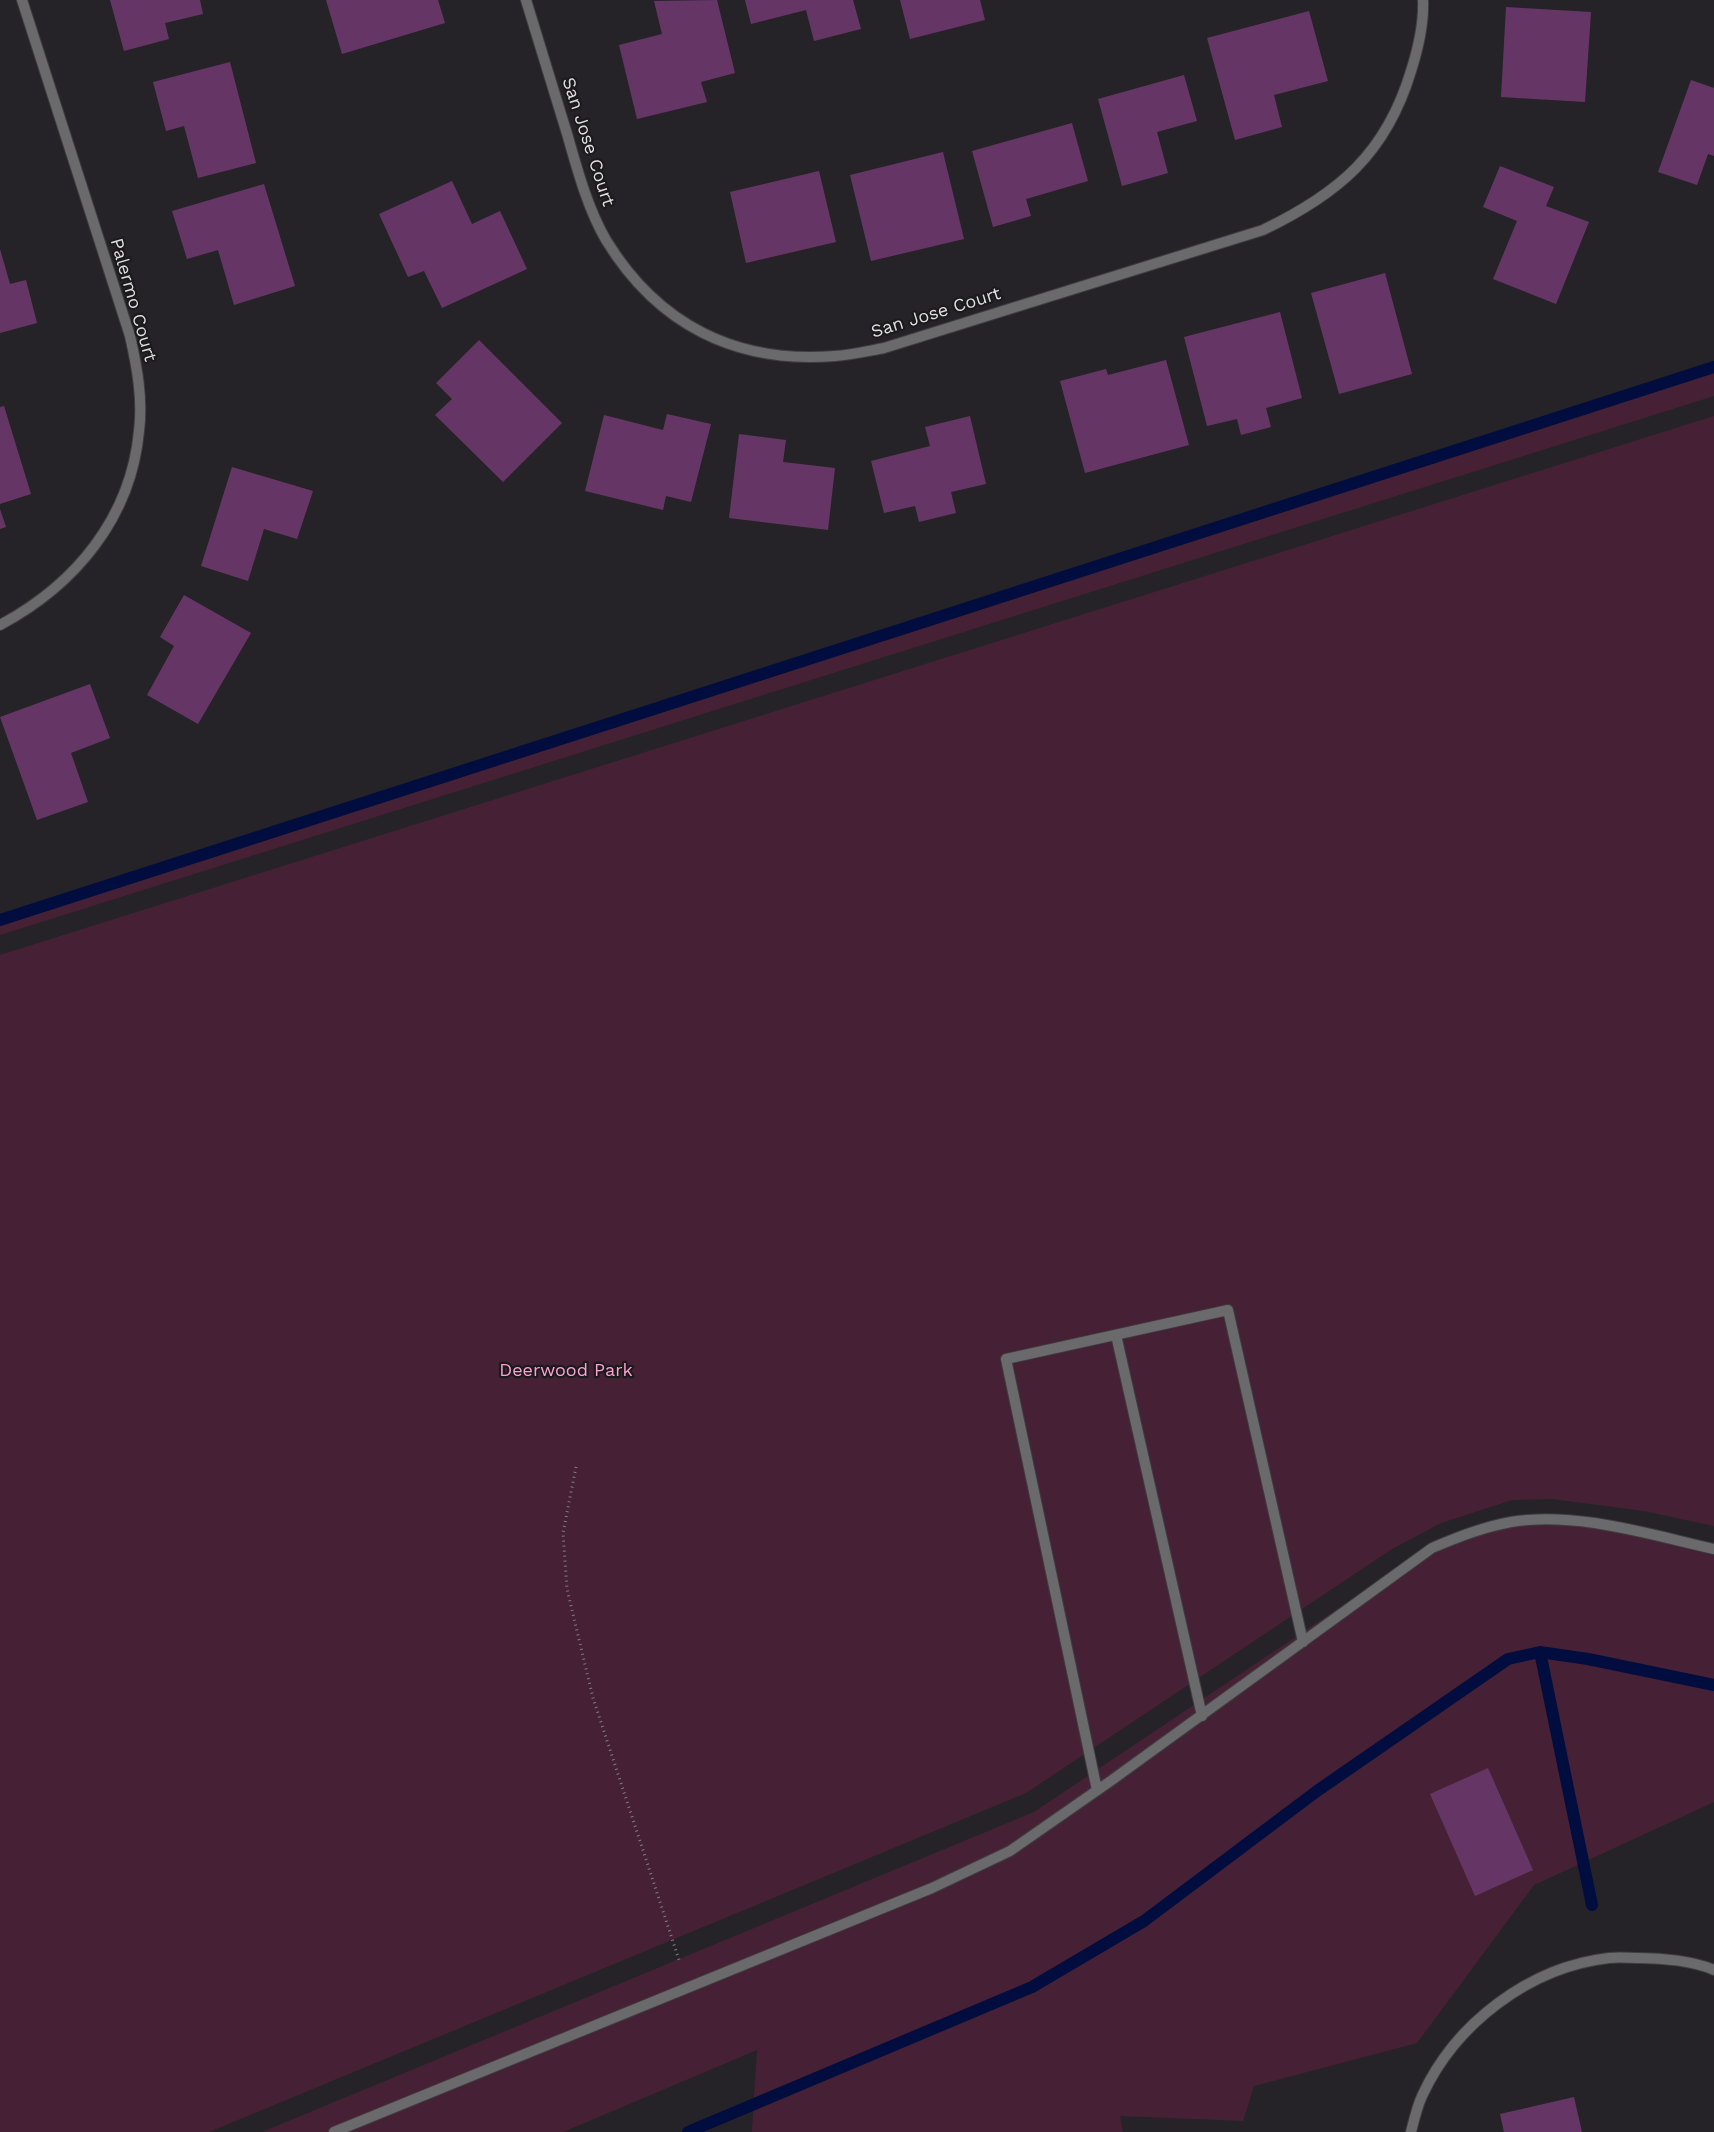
<!DOCTYPE html>
<style>
body{margin:0}
canvas{display:block;background:#252327}
</style>
<canvas width="1714" height="2132"></canvas>
<script>
const ctx = document.querySelector('canvas').getContext('2d');
ctx.lineJoin = 'round';
function fillPath(path, color) {
  ctx.fillStyle = color;
  ctx.fill(path, 'evenodd');
}
function trace(path, color, width, dash) {
  ctx.strokeStyle = color;
  ctx.lineWidth = width;
  ctx.lineCap = dash ? 'butt' : 'round';
  ctx.setLineDash(dash || []);
  ctx.stroke(path);
}
function drawText(font, color, halo, rows, align = 'center') {
  ctx.font = font + ' "Work Sans",sans-serif';
  ctx.lineWidth = 4.5;
  ctx.setLineDash([]);
  ctx.textBaseline = 'middle';
  ctx.strokeStyle = halo;
  ctx.fillStyle = color;
  for (const [text, x, y, turn = 0] of rows) {
    ctx.save();
    ctx.translate(x, y);
    ctx.rotate((+turn || 0) * Math.PI / 180);
    ctx.textAlign = isNaN(turn) ? turn : align;
    if (halo) ctx.strokeText(text, 0, 0);
    ctx.fillText(text, 0, 0);
    ctx.restore();
  }
}
fillPath(new Path2D(`
 M 1714,369 L 1714,396 L 0,935 L 0,922 Z
 M 1714,416 L 1714,1526 L 1644,1511 L 1552,1499 L 1512,1500 L 1441,1523 L 1392,1549 L 1026,1793 L 209,2132 L 0,2132 L 0,955 Z
 M 1552,1519 L 1714,1547 L 1714,1802 L 1534,1885 L 1417,2043 L 1254,2086 L 1243,2121 L 1120,2116 L 1123,2132 L 752,2132 L 757,2050 L 563,2132 L 262,2132 L 1034,1812 L 1400,1567 L 1448,1542 L 1516,1520 Z`), '#462135');
trace(new Path2D(`
 M 0,920 L 1714,367
 M 1540,1652 L 1592,1905
 M 688,2132 L 1032,1987 L 1144,1921 L 1317,1791 L 1508,1659 L 1540,1652 L 1588,1659 L 1714,1685`), '#020d3f', 12);
fillPath(new Path2D(`
 M 110,0 L 200,0 L 203,14 L 165,23 L 169,39 L 124,51 Z
 M 326,0 L 438,0 L 445,23 L 342,54 Z
 M 717,0 L 735,73 L 701,82 L 707,102 L 637,119 L 619,45 L 662,34 L 654,1 Z
 M 745,0 L 853,0 L 861,29 L 814,41 L 806,10 L 751,24 Z
 M 900,0 L 980,0 L 985,20 L 910,39 Z
 M 1506,7 L 1591,12 L 1585,102 L 1501,97 Z
 M 1309,11 L 1328,81 L 1274,95 L 1282,127 L 1235,140 L 1207,38 Z
 M 230,62 L 256,163 L 198,178 L 184,126 L 166,131 L 153,82 Z
 M 1184,75 L 1197,121 L 1157,132 L 1168,173 L 1122,186 L 1098,99 Z
 M 1691,80 L 1714,88 L 1714,156 L 1708,154 L 1697,185 L 1658,172 Z
 M 1072,123 L 1088,181 L 1026,199 L 1031,216 L 993,227 L 972,151 Z
 M 943,152 L 964,239 L 871,261 L 850,175 Z
 M 1500,166 L 1554,187 L 1546,206 L 1589,222 L 1556,304 L 1493,279 L 1517,221 L 1483,207 Z
 M 819,171 L 836,242 L 746,263 L 730,192 Z
 M 452,181 L 472,224 L 500,211 L 527,269 L 442,308 L 424,271 L 408,277 L 379,214 Z
 M 264,184 L 295,286 L 234,305 L 218,250 L 187,259 L 172,211 Z
 M 0,249 L 10,284 L 26,280 L 37,323 L 0,333 Z
 M 1385,273 L 1412,374 L 1339,394 L 1311,293 Z
 M 1280,312 L 1302,398 L 1266,408 L 1271,427 L 1241,435 L 1237,419 L 1207,426 L 1184,337 Z
 M 479,340 L 562,423 L 503,482 L 435,415 L 452,399 L 436,383 Z
 M 1166,360 L 1189,445 L 1085,473 L 1060,381 L 1106,369 L 1108,375 Z
 M 4,406 L 31,494 L 0,504 L 0,407 Z
 M 667,414 L 711,424 L 691,502 L 666,496 L 663,510 L 585,491 L 604,415 L 663,430 Z
 M 970,416 L 986,484 L 951,492 L 956,513 L 919,522 L 915,506 L 884,513 L 871,461 L 930,446 L 925,427 Z
 M 739,434 L 786,440 L 783,462 L 835,468 L 828,530 L 729,518 Z
 M 232,467 L 313,491 L 297,539 L 264,529 L 248,581 L 201,566 Z
 M 0,509 L 6,527 L 0,529 Z
 M 184,595 L 251,633 L 198,724 L 147,695 L 174,646 L 160,637 Z
 M 90,684 L 110,738 L 71,753 L 88,802 L 37,820 L 0,717 Z
 M 1488,1768 L 1533,1870 L 1475,1896 L 1430,1794 Z
 M 1574,2097 L 1582,2132 L 1504,2132 L 1500,2114 Z`), '#653665');
const lane = new Path2D(`
 M 1116,1335 L 1202,1716
 M 1097,1790 L 1006,1359 L 1228,1310 L 1303,1642
 M 334,2132 L 932,1888 L 1010,1851 L 1112,1780 L 1432,1548 C 1458,1537 1483,1527 1511,1522 C 1576,1511 1651,1535 1714,1549`);
const street = new Path2D(`
 M 526,0 C 540,46 554,92 568,137 C 578,172 588,209 606,240 C 658,325 736,364 835,356 C 851,355 868,351 884,348 L 1263,230 C 1338,194 1386,154 1411,71 C 1418,49 1424,23 1423,0
 M 0,625 C 75,585 131,518 139,431 C 143,399 137,367 130,336 L 22,0
 M 1411,2132 C 1414,2120 1417,2107 1422,2096 C 1455,2024 1529,1967 1609,1958 C 1619,1957 1630,1958 1640,1958 C 1662,1958 1694,1961 1714,1970`);
trace(lane, '#3f3d41', 12);
trace(street, '#3f3d41', 12);
trace(new Path2D(`
 M 576,1467 L 563,1533 L 567,1589 L 593,1698 L 680,1963`), '#7e7c80', 3, [1, 4]);
trace(lane, '#6a6a6c', 10);
trace(street, '#6a6a6c', 10);
drawText('18px', '#dedde0', '#1b1a1d', [
 ["San Jose Court",588,142,72],
 ["Palermo Court",133,300,74],
 ["San Jose Court",936,313,-17]
]);
drawText('18px', '#fea0d0', '#1b1a1d', [
 ["Deerwood Park",566,1371]
]);
</script>
